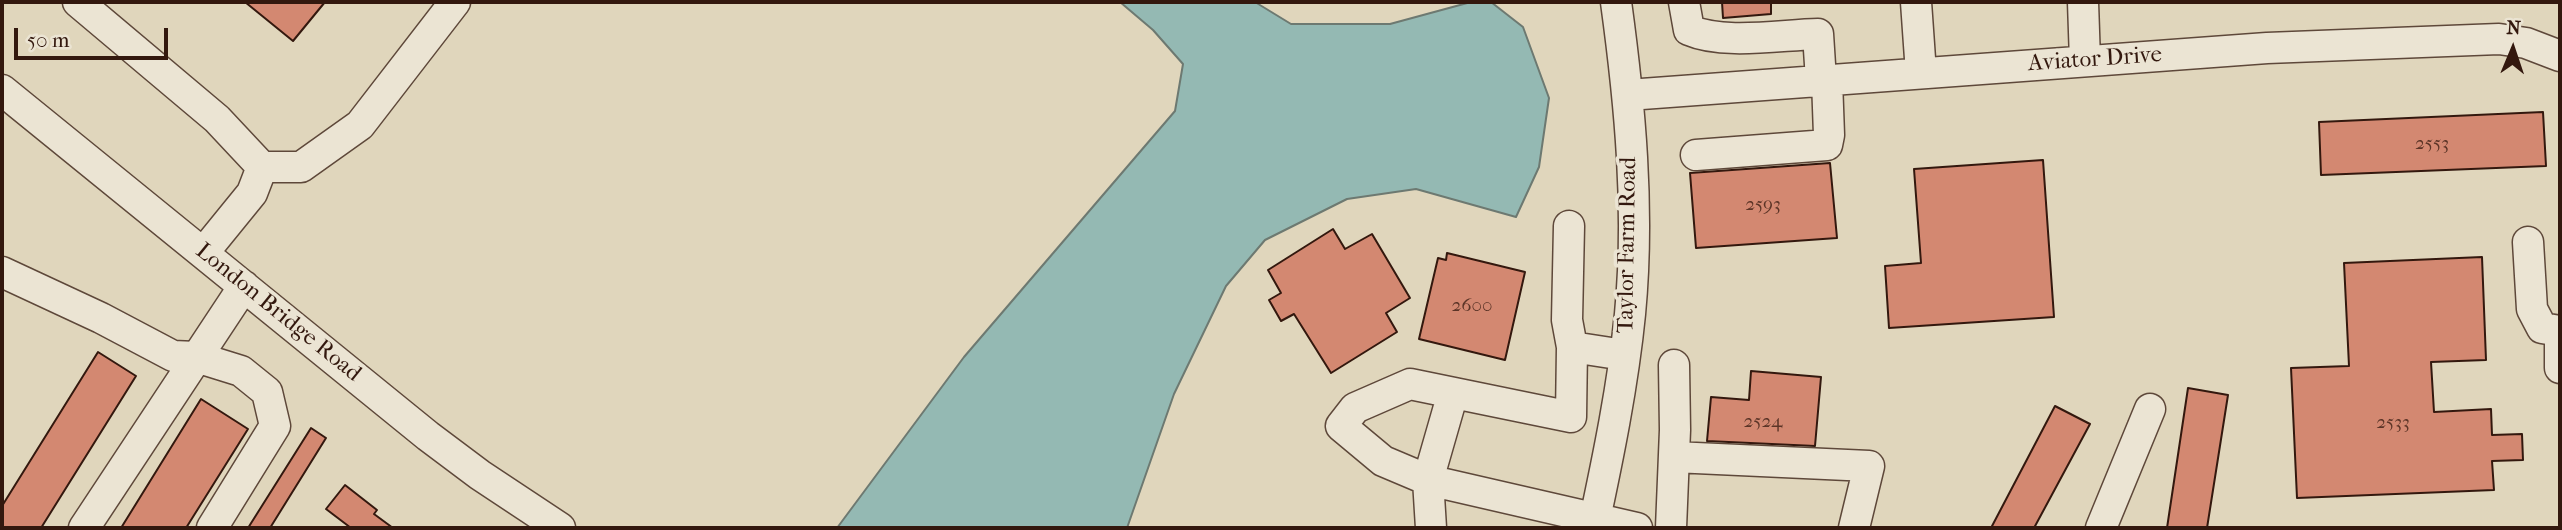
<!DOCTYPE html>
<style>
body{margin:0}
#map{position:relative;width:2562px;height:530px;overflow:hidden;background:#e0d6bc;font-family:"IM FELL French Canon",serif}
canvas{display:block}
.frame{position:absolute;inset:0;border:4px solid #33180e;pointer-events:none}
.north{position:absolute;left:2478px;top:14px;width:70px;height:70px;-webkit-text-stroke:5px #ebe4d3;paint-order:stroke;rotate:2deg;font-size:19px;font-weight:700;line-height:28px;text-align:center;color:#33180e}
.north::after{content:'';display:block;margin:auto;width:24px;height:32px;background:#33180e;clip-path:polygon(50% 0,100% 100%,50% 72%,0 100%)}
.scale{position:absolute;left:14px;top:28px;width:154px;height:32px;box-sizing:border-box;border:4px solid #33180e;border-top:0;padding-left:9px;font-size:21px;line-height:24px;white-space:nowrap;color:#33180e;-webkit-text-stroke:5px #ebe4d3;paint-order:stroke}
</style>
<div id="map">
<canvas width="2562" height="530"></canvas>
<div class="frame"></div>
<div class="north">N</div>
<div class="scale">50 m</div>
</div>
<script>
const ctx = document.querySelector('canvas').getContext('2d');
ctx.lineJoin = 'round';
function fillPath(path, color) {
  ctx.fillStyle = color;
  ctx.fill(path, 'evenodd');
}
function trace(path, color, width, dash) {
  ctx.strokeStyle = color;
  ctx.lineWidth = width;
  ctx.lineCap = dash ? 'butt' : 'round';
  ctx.setLineDash(dash || []);
  ctx.stroke(path);
}
function drawText(font, color, halo, rows, align = 'center') {
  ctx.font = font + ' "IM FELL French Canon",serif';
  ctx.lineWidth = 7;
  ctx.setLineDash([]);
  ctx.textBaseline = 'middle';
  ctx.strokeStyle = halo;
  ctx.fillStyle = color;
  for (const [text, x, y, turn = 0] of rows) {
    ctx.save();
    ctx.translate(x, y);
    ctx.rotate((+turn || 0) * Math.PI / 180);
    ctx.textAlign = isNaN(turn) ? turn : align;
    if (halo) ctx.strokeText(text, 0, 0);
    ctx.fillText(text, 0, 0);
    ctx.restore();
  }
}
const water = new Path2D(`
 M 1120,2 L 1255,2 L 1291,24 L 1390,24 L 1471,2 L 1491,2 L 1523,27 L 1549,98 L 1539,167 L 1516,217 L 1416,189 L 1347,199 L 1265,240 L 1226,286 L 1174,394 L 1127,528 L 837,528 L 964,357 L 1175,111 L 1183,64 L 1153,30 Z`);
fillPath(water, '#94b9b3');
trace(water, '#6d7971', 2);
const building = new Path2D(`
 M 245,2 L 325,2 L 293,41 Z
 M 1722,2 L 1771,2 L 1771,14 L 1723,18 Z
 M 2543,112 L 2546,166 L 2321,175 L 2319,122 Z
 M 2043,160 L 2054,317 L 1889,328 L 1885,266 L 1921,263 L 1914,169 Z
 M 1830,163 L 1837,238 L 1696,248 L 1690,173 Z
 M 1333,229 L 1345,249 L 1372,234 L 1410,298 L 1386,313 L 1397,332 L 1331,373 L 1294,314 L 1281,321 L 1269,300 L 1281,293 L 1268,270 Z
 M 1447,253 L 1525,272 L 1505,360 L 1419,339 L 1438,258 L 1446,260 Z
 M 2482,257 L 2486,360 L 2431,362 L 2434,412 L 2491,409 L 2492,435 L 2522,434 L 2523,460 L 2492,461 L 2494,490 L 2297,498 L 2291,368 L 2349,366 L 2344,263 Z
 M 98,352 L 136,376 L 41,528 L 2,528 L 2,506 Z
 M 1751,371 L 1821,377 L 1815,446 L 1707,441 L 1711,397 L 1749,400 Z
 M 2188,388 L 2228,395 L 2207,528 L 2167,528 Z
 M 201,399 L 248,429 L 186,528 L 121,528 Z
 M 2055,406 L 2090,424 L 2034,528 L 1991,528 Z
 M 311,428 L 326,438 L 270,528 L 248,528 Z
 M 345,485 L 377,510 L 374,514 L 393,528 L 351,528 L 326,509 Z`);
fillPath(building, '#d38871');
trace(building, '#33180e', 2);
const minor = new Path2D(`
 M 78,2 L 217,119 L 262,167 L 252,193 L 204,252
 M 1684,2 L 1689,30 C 1724,45 1779,35 1818,34 L 1821,80
 M 1916,2 L 1921,73
 M 2083,2 L 2085,61
 M 2,90 L 428,436 L 480,475 L 560,528
 M 1628,95 L 2267,48 L 2499,39 L 2526,43 L 2560,56
 M 1696,155 L 1827,145 L 1829,135 L 1827,80
 M 262,167 L 301,167 L 360,125 L 455,2
 M 1569,226 L 1567,320 L 1572,347
 M 2528,242 L 2532,309 L 2542,328 L 2560,331
 M 2,272 L 101,318 L 173,356 L 196,357 L 241,371 L 267,392 L 275,426 L 212,528
 M 2560,331 L 2560,368
 M 1624,355 L 1572,347 L 1571,417 L 1410,384 L 1355,408 L 1341,426 L 1383,461 L 1428,480 L 1637,528
 M 1674,457 L 1869,466 L 1854,528
 M 84,528 L 244,286
 M 1431,528 L 1428,480 L 1453,393
 M 1593,528 C 1608,458 1623,385 1630,314 C 1640,210 1630,104 1616,2
 M 1671,528 L 1675,430 L 1674,365
 M 2101,528 L 2150,409`);
trace(minor, '#5e483a', 33);
trace(minor, '#ebe4d3', 30);
drawText('19px', '#5b3427', null, [
 ["2553",2432,144],
 ["2593",1763,205],
 ["2600",1472,306],
 ["2524",1763,422],
 ["2533",2393,423]
]);
drawText('23px', '#33180e', '#ebe4d3', [
 ["Aviator Drive",2095,60,-4],
 ["Taylor Farm Road",1628,245,-89],
 ["London Bridge Road",278,313,39]
]);
</script>
